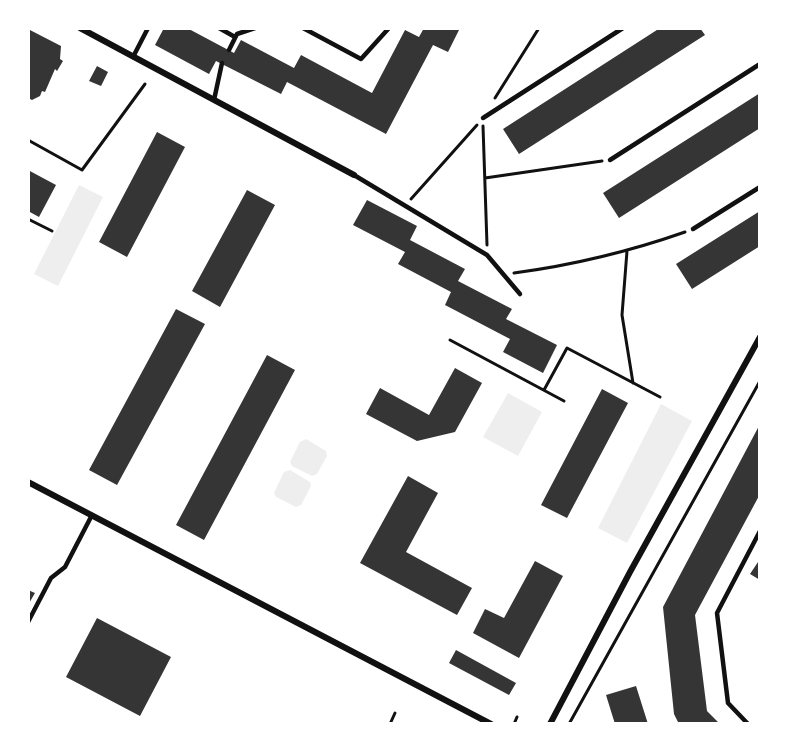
<!DOCTYPE html>
<style>
body{margin:0}
#map{position:relative;width:788px;height:752px;overflow:hidden;background:#fff;font-family:"Golos Text",sans-serif}
canvas{display:block}
.frame{position:absolute;inset:0;border:30px solid #fff;pointer-events:none}
</style>
<div id="map">
<canvas width="788" height="752"></canvas>
<div class="frame"></div>
</div>
<script>
const ctx = document.querySelector('canvas').getContext('2d');
ctx.lineJoin = 'round';
function fillPath(path, color) {
  ctx.fillStyle = color;
  ctx.fill(path, 'evenodd');
}
function trace(path, color, width, dash) {
  ctx.strokeStyle = color;
  ctx.lineWidth = width;
  ctx.lineCap = dash ? 'butt' : 'round';
  ctx.setLineDash(dash || []);
  ctx.stroke(path);
}
fillPath(new Path2D(`
 M 79,185 L 103,197 L 58,286 L 34,274 Z
 M 508,393 L 542,412 L 518,456 L 483,437 Z
 M 661,404 L 692,421 L 627,543 L 598,528 Z
 M 306,439 L 326,451 L 327,456 L 317,474 L 312,476 L 292,466 L 290,462 L 300,442 Z
 M 290,470 L 310,482 L 311,486 L 301,505 L 296,507 L 276,497 L 274,493 L 284,472 Z`), '#eee');
fillPath(new Path2D(`
 M 164,28 L 187,28 L 234,53 L 241,40 L 294,68 L 301,55 L 372,93 L 405,30 L 419,37 L 424,28 L 460,28 L 448,52 L 433,45 L 386,134 L 287,82 L 281,94 L 216,61 L 209,74 L 155,45 Z
 M 660,28 L 700,28 L 705,35 L 519,154 L 503,129 Z
 M 28,29 L 61,46 L 60,59 L 63,61 L 57,71 L 55,69 L 45,92 L 42,91 L 40,96 L 32,100 L 28,98 Z
 M 97,66 L 108,72 L 101,86 L 89,81 Z
 M 760,93 L 760,128 L 619,218 L 603,193 Z
 M 157,132 L 185,147 L 127,257 L 99,242 Z
 M 28,170 L 56,185 L 39,217 L 28,211 Z
 M 247,190 L 275,205 L 220,307 L 192,291 Z
 M 367,200 L 417,226 L 410,240 L 465,269 L 458,281 L 512,309 L 506,319 L 557,345 L 543,373 L 503,352 L 510,339 L 445,305 L 451,292 L 398,264 L 405,252 L 353,225 Z
 M 760,211 L 760,246 L 692,289 L 676,264 Z
 M 176,309 L 205,324 L 117,485 L 89,470 Z
 M 267,355 L 295,370 L 204,540 L 176,525 Z
 M 455,368 L 482,383 L 455,432 L 417,441 L 366,414 L 380,388 L 429,415 Z
 M 602,389 L 628,403 L 567,518 L 541,505 Z
 M 760,424 L 760,494 L 695,615 L 707,711 L 720,724 L 679,724 L 674,714 L 663,607 Z
 M 408,476 L 438,493 L 406,552 L 472,588 L 457,615 L 360,563 Z
 M 760,559 L 760,580 L 750,574 Z
 M 535,561 L 563,576 L 519,658 L 473,633 L 485,609 L 504,618 Z
 M 28,590 L 35,593 L 28,605 Z
 M 97,618 L 171,657 L 140,716 L 66,677 Z
 M 456,650 L 516,683 L 509,695 L 449,663 Z
 M 636,686 L 648,724 L 615,724 L 606,695 Z`), '#353535');
trace(new Path2D(`
 M 495,98 L 539,28
 M 483,126 L 487,245
 M 28,140 L 82,170 L 145,84
 M 485,178 L 602,161
 M 411,199 L 477,125
 M 28,219 L 52,231
 M 627,251 L 622,315 L 633,383
 M 514,273 C 574,265 628,252 685,232
 M 450,340 L 564,401
 M 544,390 L 567,348 L 660,397
 M 390,724 L 395,713
 M 514,724 L 517,717
 M 569,724 L 760,381`), '#111', 3);
trace(new Path2D(`
 M 219,28 L 235,37
 M 303,28 L 361,59 L 389,28
 M 229,50 L 237,34 L 255,28
 M 133,57 L 148,28
 M 214,100 L 222,63
 M 483,118 L 623,28
 M 610,160 L 760,64
 M 354,175 L 487,255 L 520,294
 M 693,229 L 760,187
 M 28,622 L 51,578 L 65,567 L 92,515
 M 748,724 L 728,703 L 717,613 L 760,531`), '#111', 4.5);
trace(new Path2D(`
 M 80,28 L 354,175
 M 28,482 L 491,724
 M 550,724 L 630,572 L 760,337`), '#111', 6);
</script>
